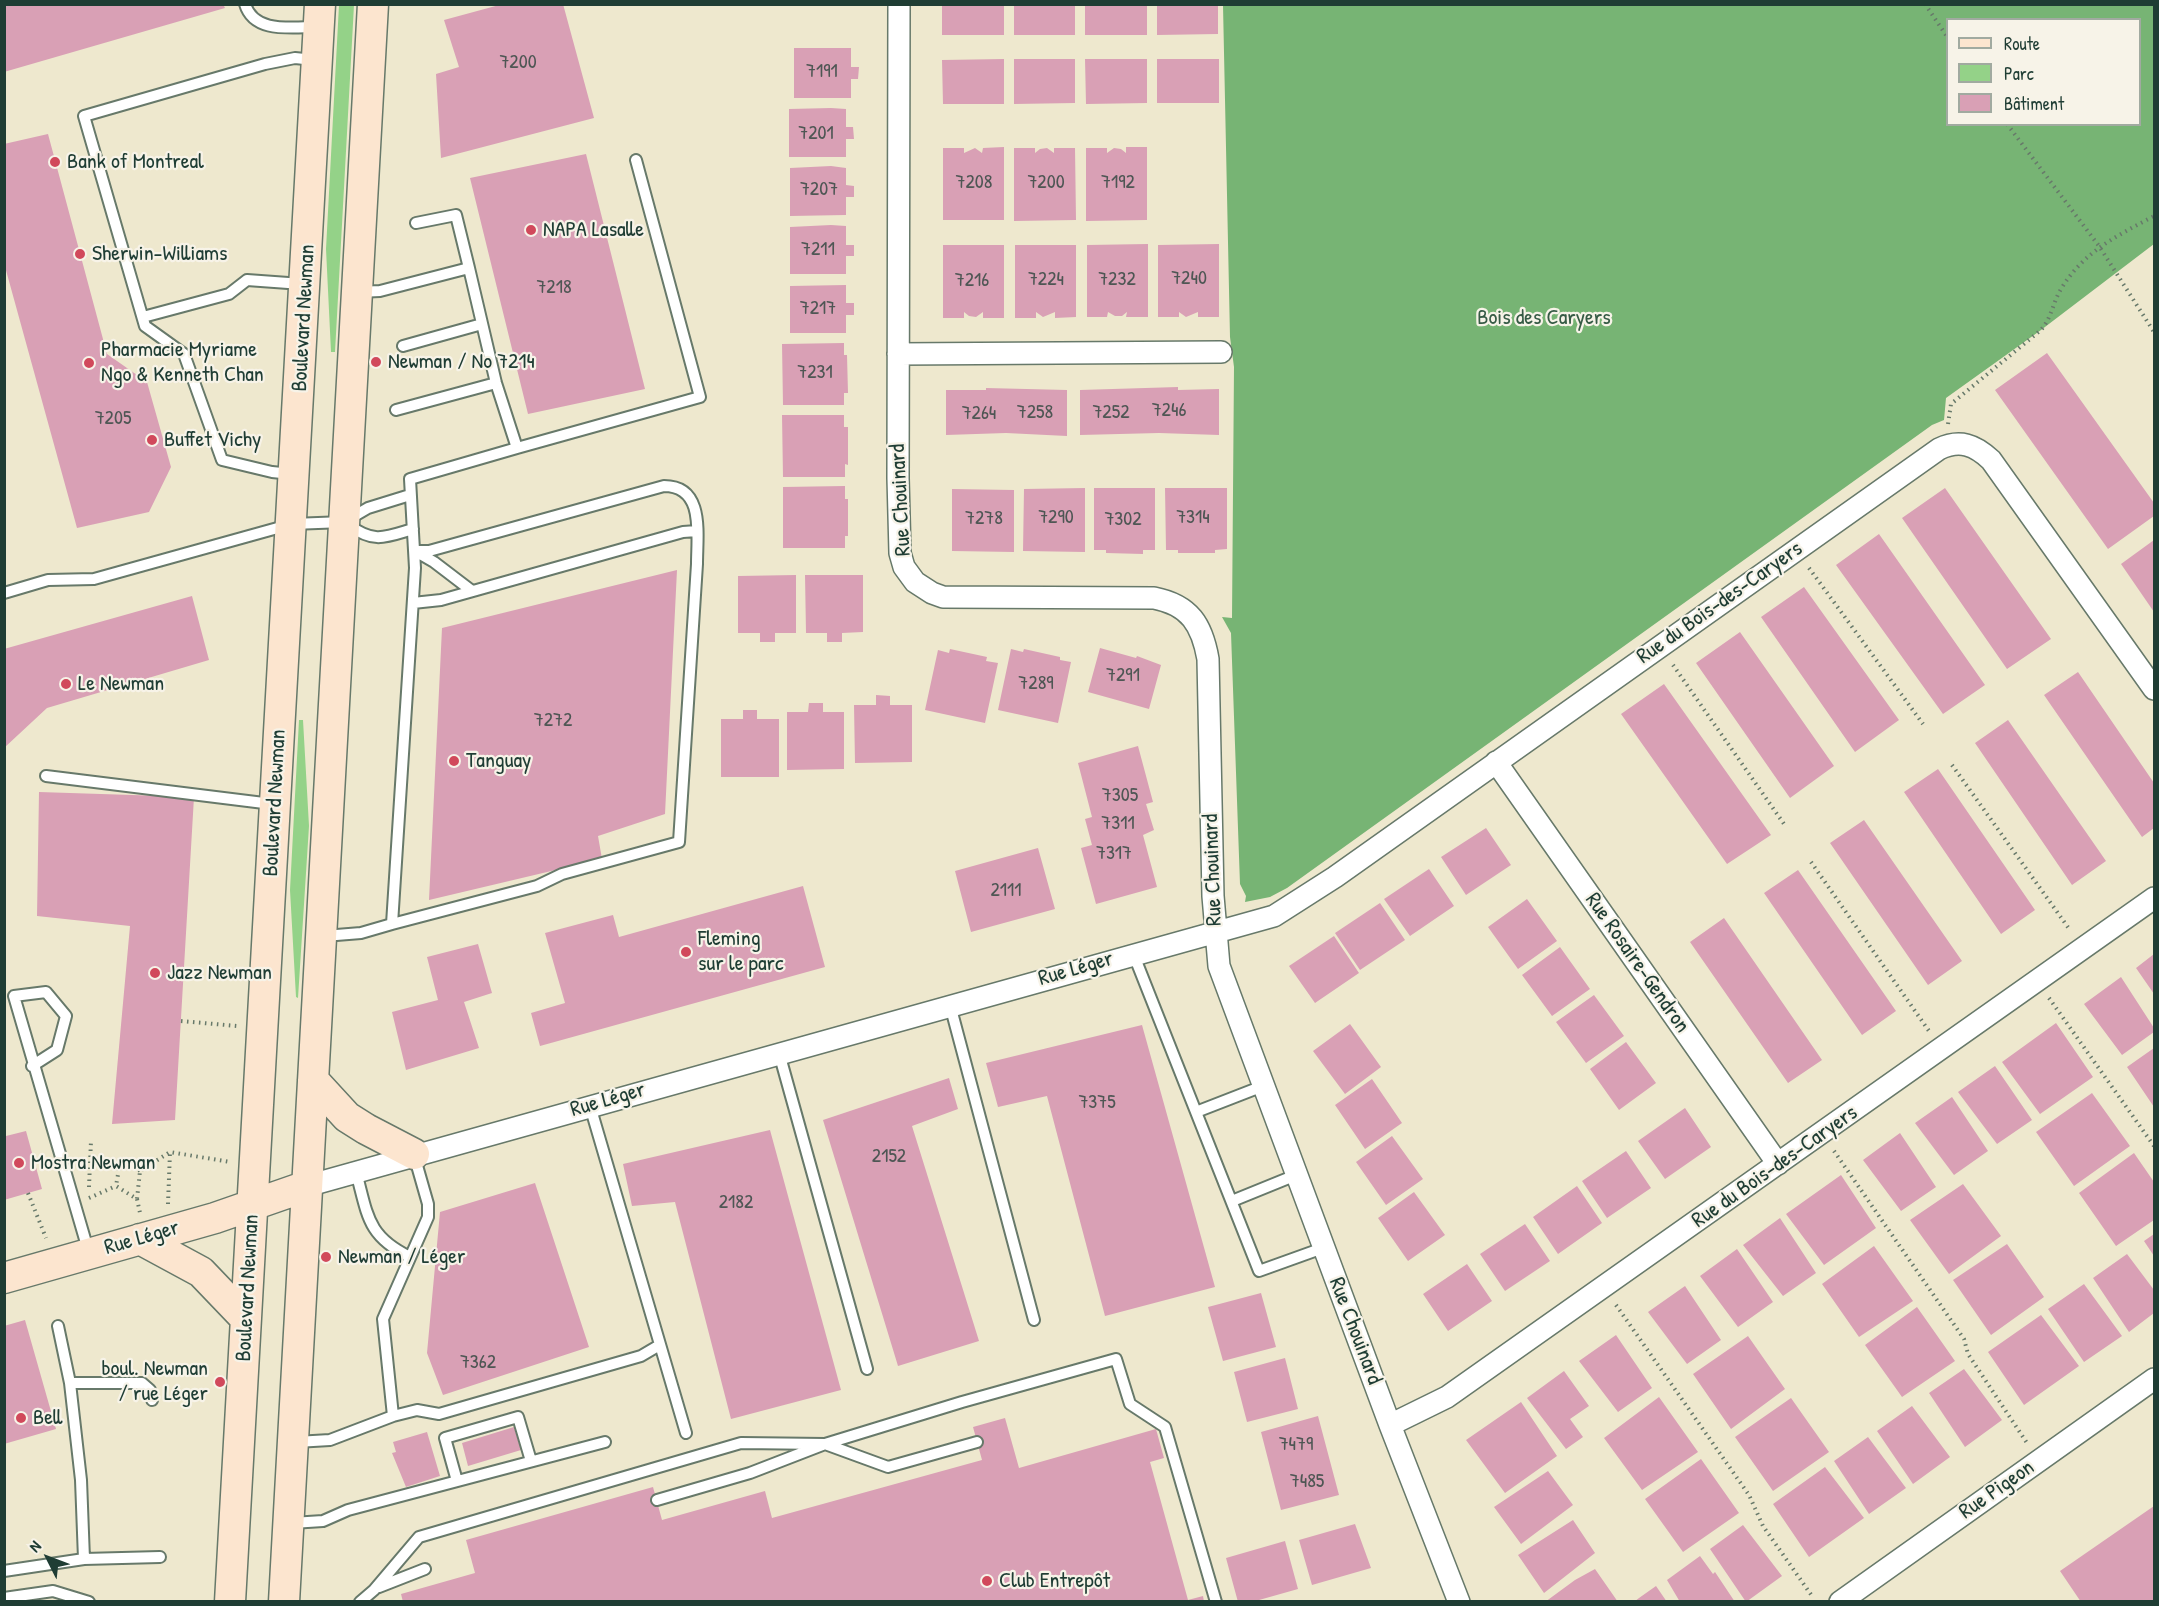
<!DOCTYPE html>
<meta charset="utf-8">
<style>
body{margin:0}
#map{position:relative;width:2159px;height:1606px;overflow:hidden;background:#eee8ce;font-family:"Patrick Hand",sans-serif}
canvas{display:block}
.frame{position:absolute;inset:0;border:6px solid #1f3d34;pointer-events:none}
.legend{position:absolute;left:1946px;top:18px;width:195px;height:108px;box-sizing:border-box;background:#f7f3e8;border:2px solid #a1aaa0;margin:0;padding:8px 10px;list-style:none;font-size:18px;color:#1f3d34}
.legend li{display:flex;align-items:center;gap:12px;height:30px}
.legend b{width:30px;border:2px solid #a1aaa0}
.north{position:absolute;left:18px;top:1528px;width:60px;height:60px;-webkit-text-stroke:4px #f7f3e8;paint-order:stroke;rotate:312deg;font-size:16px;font-weight:700;line-height:24px;text-align:center;color:#1f3d34}
.north::after{content:'';display:block;margin:auto;width:21px;height:27px;background:#1f3d34;clip-path:polygon(50% 0,100% 100%,50% 72%,0 100%)}
</style>
<div id="map">
<canvas width="2159" height="1606"></canvas>
<div class="frame"></div>
<ul class="legend">
<li><b style="height:8px;background:#fce5cf"></b>Route</li>
<li><b style="height:16px;background:#94d288"></b>Parc</li>
<li><b style="height:16px;background:#d9a0b5"></b>Bâtiment</li>
</ul>
<div class="north">N</div>
</div>
<script>
const ctx = document.querySelector('canvas').getContext('2d');
ctx.lineJoin = 'round';
function fillPath(path, color) {
  ctx.fillStyle = color;
  ctx.fill(path, 'evenodd');
}
function trace(path, color, width, dash) {
  ctx.strokeStyle = color;
  ctx.lineWidth = width;
  ctx.lineCap = dash ? 'butt' : 'round';
  ctx.setLineDash(dash || []);
  ctx.stroke(path);
}
function drawText(font, color, halo, rows, align = 'center') {
  ctx.font = font + ' "Patrick Hand",sans-serif';
  ctx.lineWidth = 4.5;
  ctx.setLineDash([]);
  ctx.textBaseline = 'middle';
  ctx.strokeStyle = halo;
  ctx.fillStyle = color;
  for (const [text, x, y, turn = 0] of rows) {
    ctx.save();
    ctx.translate(x, y);
    ctx.rotate((+turn || 0) * Math.PI / 180);
    ctx.textAlign = isNaN(turn) ? turn : align;
    if (halo) ctx.strokeText(text, 0, 0);
    ctx.fillText(text, 0, 0);
    ctx.restore();
  }
}
fillPath(new Path2D(`
 M 339,5 L 354,5 L 335,352 L 331,352 L 326,249 Z
 M 299,720 L 303,720 L 309,826 L 298,998 L 296,997 L 290,890 Z`), '#94d288');
fillPath(new Path2D(`
 M 1223,5 L 2154,5 L 2154,244 L 2041,330 L 1946,398 L 1944,420 L 1932,425 L 1287,888 L 1270,897 L 1245,902 L 1246,896 L 1240,884 L 1231,633 L 1222,617 L 1232,618 L 1234,367 L 1230,337 ZM 1948,20 L 2140,20 L 2140,124 L 1948,124 Z`), '#77b474');
fillPath(new Path2D(`
 M 4,4 L 223,4 L 225,8 L 4,72 Z
 M 503,4 L 563,4 L 594,118 L 441,158 L 436,74 L 459,67 L 444,20 Z
 M 942,4 L 1004,4 L 1004,35 L 942,35 Z
 M 1014,4 L 1075,4 L 1075,35 L 1014,35 Z
 M 1085,4 L 1147,4 L 1147,35 L 1085,35 Z
 M 1157,4 L 1218,4 L 1218,34 L 1157,35 Z
 M 794,48 L 851,48 L 851,67 L 859,67 L 858,79 L 851,79 L 851,98 L 794,98 Z
 M 1004,59 L 1004,104 L 943,104 L 942,60 Z
 M 1014,59 L 1075,59 L 1075,103 L 1014,104 Z
 M 1085,59 L 1147,59 L 1147,103 L 1086,104 Z
 M 1157,59 L 1219,59 L 1219,103 L 1157,103 Z
 M 831,108 L 846,109 L 846,127 L 853,127 L 854,139 L 846,139 L 846,157 L 789,157 L 789,109 Z
 M 48,134 L 107,354 L 147,382 L 171,467 L 149,512 L 77,528 L 4,263 L 4,144 Z
 M 1004,147 L 1004,220 L 943,220 L 943,148 L 964,148 L 964,153 L 975,148 L 982,153 L 983,148 Z
 M 1126,147 L 1147,147 L 1147,220 L 1086,221 L 1086,148 L 1107,148 L 1107,153 L 1114,148 L 1121,149 L 1126,153 Z
 M 1014,148 L 1035,148 L 1035,153 L 1040,149 L 1047,148 L 1054,153 L 1054,148 L 1075,148 L 1076,220 L 1014,221 Z
 M 586,154 L 645,389 L 528,414 L 470,178 Z
 M 831,166 L 846,168 L 846,185 L 854,186 L 854,197 L 846,197 L 846,215 L 790,216 L 790,168 Z
 M 831,225 L 846,226 L 846,245 L 854,245 L 854,256 L 846,256 L 846,274 L 790,274 L 790,227 Z
 M 1148,244 L 1148,317 L 1126,317 L 1127,312 L 1122,316 L 1115,316 L 1108,312 L 1107,317 L 1087,317 L 1087,245 Z
 M 1219,244 L 1219,317 L 1198,317 L 1198,312 L 1186,317 L 1179,312 L 1179,317 L 1158,317 L 1158,245 Z
 M 943,245 L 1004,245 L 1004,318 L 983,318 L 983,312 L 976,317 L 969,316 L 964,312 L 964,318 L 943,318 Z
 M 1015,245 L 1076,245 L 1076,317 L 1055,318 L 1055,312 L 1043,317 L 1036,312 L 1036,318 L 1015,318 Z
 M 846,285 L 846,303 L 854,303 L 854,315 L 846,315 L 846,333 L 790,333 L 790,286 Z
 M 844,343 L 844,355 L 847,355 L 848,393 L 844,393 L 844,405 L 783,405 L 782,344 Z
 M 2047,353 L 2154,503 L 2154,516 L 2108,549 L 1995,390 Z
 M 1178,387 L 1178,390 L 1219,389 L 1219,435 L 1159,433 L 1080,435 L 1080,390 Z
 M 986,388 L 1067,390 L 1067,436 L 1006,433 L 946,435 L 946,390 L 986,390 Z
 M 782,415 L 844,415 L 844,427 L 848,427 L 848,465 L 845,464 L 845,477 L 783,477 Z
 M 845,486 L 845,499 L 848,499 L 848,536 L 845,536 L 845,548 L 783,548 L 783,487 Z
 M 1085,488 L 1085,552 L 1023,551 L 1024,489 Z
 M 1094,488 L 1155,488 L 1155,550 L 1143,550 L 1143,554 L 1106,553 L 1106,550 L 1094,550 Z
 M 1165,488 L 1227,488 L 1227,549 L 1215,550 L 1215,553 L 1178,553 L 1178,550 L 1166,550 Z
 M 1945,488 L 2051,639 L 2007,669 L 1902,518 Z
 M 952,489 L 1014,490 L 1014,552 L 952,551 Z
 M 1879,534 L 1985,685 L 1943,714 L 1836,565 Z
 M 2154,540 L 2154,612 L 2121,564 Z
 M 677,570 L 665,814 L 598,836 L 602,859 L 429,900 L 442,628 Z
 M 796,575 L 796,633 L 775,633 L 775,642 L 760,642 L 760,633 L 738,633 L 738,576 Z
 M 805,575 L 863,575 L 863,632 L 842,633 L 842,642 L 827,642 L 827,633 L 806,633 Z
 M 1804,587 L 1899,720 L 1855,752 L 1761,617 Z
 M 192,596 L 209,660 L 47,708 L 4,748 L 4,649 Z
 M 1740,632 L 1834,766 L 1790,798 L 1696,663 Z
 M 1100,648 L 1136,658 L 1137,656 L 1161,665 L 1149,709 L 1088,692 Z
 M 950,649 L 987,657 L 986,661 L 998,663 L 985,723 L 925,710 L 938,650 L 949,653 Z
 M 1011,649 L 1023,652 L 1024,649 L 1060,657 L 1060,660 L 1071,662 L 1058,723 L 998,710 Z
 M 2078,672 L 2154,783 L 2154,828 L 2142,837 L 2044,695 Z
 M 1664,684 L 1771,835 L 1727,864 L 1621,714 Z
 M 876,695 L 890,696 L 890,705 L 912,705 L 912,762 L 855,763 L 854,705 L 876,705 Z
 M 809,703 L 823,703 L 823,712 L 844,712 L 844,769 L 787,770 L 787,712 L 808,712 Z
 M 743,710 L 757,710 L 757,719 L 779,719 L 779,777 L 721,777 L 721,719 L 743,719 Z
 M 2008,720 L 2106,861 L 2072,885 L 1975,743 Z
 M 1138,746 L 1153,802 L 1146,804 L 1154,830 L 1143,835 L 1157,887 L 1096,904 L 1081,848 L 1092,845 L 1085,819 L 1092,817 L 1078,763 Z
 M 1938,769 L 2035,910 L 2001,934 L 1904,792 Z
 M 39,792 L 194,797 L 175,1120 L 112,1124 L 130,926 L 37,916 Z
 M 1864,820 L 1962,961 L 1928,985 L 1830,843 Z
 M 1486,828 L 1511,865 L 1466,895 L 1441,857 Z
 M 1038,848 L 1055,909 L 971,932 L 955,871 Z
 M 1429,869 L 1454,906 L 1410,936 L 1384,899 Z
 M 1798,870 L 1896,1011 L 1862,1035 L 1764,893 Z
 M 803,886 L 825,967 L 540,1046 L 531,1013 L 565,1003 L 545,933 L 613,915 L 619,937 Z
 M 1527,899 L 1557,941 L 1518,969 L 1488,927 Z
 M 1380,903 L 1405,940 L 1360,970 L 1335,933 Z
 M 1724,918 L 1822,1060 L 1788,1083 L 1690,942 Z
 M 1334,936 L 1359,973 L 1315,1003 L 1289,966 Z
 M 478,944 L 492,993 L 464,1002 L 479,1048 L 406,1070 L 392,1012 L 438,1000 L 427,957 Z
 M 1560,947 L 1590,989 L 1552,1016 L 1522,975 Z
 M 2154,954 L 2154,994 L 2136,968 Z
 M 2121,977 L 2154,1028 L 2154,1032 L 2122,1055 L 2084,1004 Z
 M 1594,995 L 1624,1036 L 1586,1063 L 1556,1022 Z
 M 2056,1023 L 2093,1077 L 2040,1114 L 2002,1062 Z
 M 1350,1024 L 1381,1067 L 1345,1094 L 1313,1051 Z
 M 1142,1025 L 1215,1287 L 1105,1316 L 1047,1096 L 998,1107 L 986,1063 Z
 M 1626,1042 L 1656,1083 L 1619,1110 L 1590,1069 Z
 M 2154,1048 L 2154,1107 L 2127,1067 Z
 M 1995,1066 L 2032,1120 L 1997,1144 L 1958,1092 Z
 M 949,1078 L 958,1109 L 912,1126 L 979,1341 L 898,1366 L 823,1120 Z
 M 1372,1079 L 1402,1123 L 1365,1149 L 1335,1105 Z
 M 2092,1093 L 2130,1146 L 2074,1186 L 2036,1132 Z
 M 1952,1097 L 1988,1151 L 1954,1175 L 1915,1123 Z
 M 1685,1108 L 1711,1147 L 1665,1179 L 1638,1141 Z
 M 770,1130 L 841,1390 L 731,1419 L 675,1202 L 632,1206 L 623,1164 Z
 M 26,1131 L 42,1189 L 4,1200 L 4,1132 L 6,1136 Z
 M 1900,1133 L 1936,1187 L 1901,1211 L 1863,1160 Z
 M 1392,1136 L 1423,1179 L 1386,1205 L 1356,1162 Z
 M 1626,1151 L 1651,1188 L 1607,1218 L 1582,1181 Z
 M 2134,1153 L 2154,1182 L 2154,1220 L 2116,1246 L 2079,1193 Z
 M 1841,1175 L 1876,1228 L 1824,1265 L 1786,1214 Z
 M 535,1183 L 589,1347 L 443,1395 L 427,1353 L 440,1212 Z
 M 1963,1184 L 2001,1236 L 1949,1274 L 1910,1220 Z
 M 1577,1186 L 1602,1223 L 1558,1254 L 1533,1217 Z
 M 1414,1192 L 1445,1235 L 1408,1261 L 1378,1218 Z
 M 1780,1218 L 1816,1273 L 1783,1296 L 1743,1245 Z
 M 1525,1224 L 1550,1261 L 1505,1291 L 1480,1254 Z
 M 2154,1234 L 2154,1256 L 2144,1241 Z
 M 2007,1244 L 2044,1297 L 1991,1335 L 1953,1280 Z
 M 1874,1246 L 1913,1301 L 1859,1337 L 1822,1284 Z
 M 1737,1249 L 1773,1302 L 1738,1327 L 1700,1276 Z
 M 2127,1254 L 2154,1290 L 2154,1313 L 2129,1332 L 2093,1278 Z
 M 1467,1264 L 1492,1301 L 1448,1331 L 1423,1294 Z
 M 2084,1284 L 2122,1336 L 2084,1362 L 2048,1309 Z
 M 1685,1286 L 1721,1340 L 1687,1364 L 1648,1312 Z
 M 1261,1293 L 1276,1347 L 1223,1361 L 1208,1307 Z
 M 1917,1307 L 1955,1361 L 1902,1397 L 1865,1345 Z
 M 2041,1315 L 2079,1366 L 2024,1405 L 1988,1352 Z
 M 25,1320 L 56,1429 L 4,1444 L 4,1326 Z
 M 1616,1335 L 1652,1388 L 1618,1412 L 1579,1361 Z
 M 1748,1336 L 1785,1389 L 1731,1429 L 1693,1374 Z
 M 1285,1358 L 1298,1409 L 1247,1422 L 1234,1372 Z
 M 1964,1369 L 2002,1420 L 1965,1447 L 1929,1393 Z
 M 1564,1371 L 1589,1406 L 1570,1419 L 1583,1437 L 1566,1449 L 1527,1398 Z
 M 1659,1397 L 1698,1452 L 1642,1490 L 1604,1438 Z
 M 1791,1398 L 1829,1452 L 1773,1491 L 1735,1437 Z
 M 1521,1402 L 1557,1456 L 1505,1493 L 1466,1440 Z
 M 1912,1406 L 1950,1457 L 1913,1484 L 1877,1431 Z
 M 1318,1416 L 1339,1495 L 1281,1510 L 1261,1432 Z
 M 1005,1418 L 1019,1468 L 1156,1429 L 1164,1458 L 1150,1462 L 1188,1600 L 1203,1596 L 1204,1602 L 403,1602 L 401,1594 L 475,1573 L 466,1540 L 653,1487 L 662,1520 L 765,1491 L 772,1518 L 982,1460 L 973,1427 Z
 M 514,1427 L 521,1450 L 468,1466 L 462,1443 Z
 M 427,1432 L 440,1476 L 406,1487 L 392,1453 L 396,1452 L 393,1442 Z
 M 1868,1437 L 1906,1488 L 1869,1514 L 1834,1461 Z
 M 1701,1459 L 1739,1513 L 1683,1552 L 1645,1499 Z
 M 1825,1467 L 1864,1518 L 1809,1557 L 1773,1504 Z
 M 1548,1471 L 1573,1505 L 1521,1544 L 1494,1507 Z
 M 2154,1506 L 2154,1602 L 2081,1602 L 2060,1571 Z
 M 1573,1520 L 1595,1553 L 1544,1593 L 1518,1555 Z
 M 1355,1524 L 1371,1568 L 1312,1585 L 1299,1540 Z
 M 1743,1525 L 1782,1576 L 1746,1602 L 1710,1549 Z
 M 1285,1541 L 1298,1589 L 1252,1602 L 1238,1602 L 1226,1558 Z
 M 1700,1556 L 1713,1574 L 1715,1572 L 1735,1602 L 1680,1602 L 1667,1580 Z
 M 1595,1569 L 1618,1602 L 1545,1602 L 1575,1580 Z
 M 1656,1586 L 1667,1602 L 1634,1602 L 1639,1598 Z`), '#d9a0b5');
const lane = new Path2D(`
 M 245,4 C 254,34 292,27 317,27
 M 358,292 L 380,291 L 469,268 L 456,215 L 416,223
 M 143,317 L 229,294 L 247,280 L 302,284
 M 403,346 L 482,324
 M 396,410 L 496,383
 M 517,448 L 700,397 L 636,160
 M 292,474 L 272,472 L 222,460 L 184,354 L 145,326 L 84,116 L 265,64 L 295,58 L 314,60
 M 349,525 C 374,544 386,537 413,529
 M 415,551 L 434,562 L 472,591
 M 4,593 L 48,580 L 94,579 L 292,524 L 344,522 L 368,508 L 410,495
 M 413,603 L 441,600 L 683,532 L 697,531
 M 46,776 L 272,804
 M 392,924 L 537,886 L 562,874 L 679,842 L 697,564 C 697,534 705,486 664,486 L 429,551 L 415,551
 M 324,936 L 361,933 L 392,924 L 415,568 L 410,479 L 517,448 L 496,383 L 469,268
 M 1133,953 L 1259,1271 L 1323,1248
 M 950,1005 L 1034,1320
 M 779,1053 L 867,1369
 M 32,1066 L 57,1050 L 66,1016 L 46,992 L 14,996 L 89,1253
 M 590,1106 L 686,1433
 M 1196,1112 L 1263,1086
 M 356,1172 C 368,1216 367,1236 410,1257
 M 1232,1201 L 1296,1175
 M 58,1326 L 70,1383
 M 152,1400 L 150,1390 L 142,1383 L 70,1383 L 81,1480 L 84,1559 L 160,1557
 M 393,1416 L 417,1410 L 439,1414 L 641,1356 L 658,1346
 M 296,1442 L 330,1440 L 393,1416 L 383,1319 L 428,1217 L 428,1204 L 414,1155
 M 457,1481 L 445,1438 L 518,1417 L 531,1461
 M 657,1500 L 750,1473 L 825,1444 L 962,1402 L 1116,1359 L 1130,1404 L 1165,1427 L 1216,1602
 M 292,1523 L 323,1521 L 348,1510 L 605,1442
 M 4,1571 L 84,1559
 M 379,1587 L 425,1569
 M 4,1598 L 53,1591 L 89,1602
 M 360,1602 L 374,1590 L 419,1537 L 741,1443 L 825,1444 L 888,1467 L 977,1442`);
const street = new Path2D(`
 M 899,4 L 898,478 L 900,553 L 904,567 L 915,582 L 932,593 L 943,597 L 1154,598 C 1190,605 1202,625 1208,659 L 1213,896 L 1219,966 L 1390,1425 L 1459,1602
 M 898,354 L 1221,352
 M 1496,762 L 1778,1164
 M 307,1186 L 1274,916 L 1335,877 L 1939,449 C 1960,439 1975,445 1991,460 L 2154,689
 M 1390,1425 L 1447,1397 L 2154,898
 M 1840,1602 L 2154,1379`);
const secondary = new Path2D(`
 M 313,1080 L 347,1117 L 366,1129 L 414,1154
 M 140,1239 L 201,1272 L 246,1319
 M 4,1278 L 215,1218 L 307,1186
 M 230,1602 L 320,4
 M 284,1602 L 373,4`);
trace(lane, '#67796a', 14);
trace(street, '#67796a', 24);
trace(secondary, '#67796a', 33);
trace(new Path2D(`
 M 1925,4 L 1948,38
 M 2007,124 L 2099,246 L 2154,332
 M 1948,424 L 1951,404 L 2041,330 C 2052,317 2053,302 2061,289 C 2084,251 2117,236 2154,216
 M 1809,568 L 1923,724
 M 1673,665 L 1784,824
 M 1952,765 L 2070,930
 M 1811,862 L 1929,1031
 M 2049,998 L 2154,1146
 M 181,1021 L 237,1026
 M 1834,1151 L 1964,1339 L 1968,1354 L 2027,1443
 M 140,1171 L 121,1157 L 116,1186 L 137,1199 L 140,1171 L 170,1152 L 230,1162
 M 89,1187 L 91,1141
 M 28,1193 L 46,1238
 M 89,1198 L 116,1186
 M 137,1199 L 140,1213
 M 168,1204 L 170,1152
 M 1616,1305 L 1749,1495 L 1763,1526 L 1812,1596`), '#67796a', 4, [1.5, 4.5]);
trace(lane, '#fff', 10);
trace(street, '#fff', 21);
trace(secondary, '#fce5cf', 30);
for (const [x, y, r, color] of [
 [55,162,6,"#d1495b"],
 [531,230,6,"#d1495b"],
 [80,254,6,"#d1495b"],
 [376,362,6,"#d1495b"],
 [89,363,6,"#d1495b"],
 [152,440,6,"#d1495b"],
 [66,684,6,"#d1495b"],
 [454,761,6,"#d1495b"],
 [686,952,6,"#d1495b"],
 [155,973,6,"#d1495b"],
 [19,1163,6,"#d1495b"],
 [326,1257,6,"#d1495b"],
 [220,1382,6,"#d1495b"],
 [21,1418,6,"#d1495b"],
 [987,1581,6,"#d1495b"]
]) {
  const dot = new Path2D();
  dot.arc(x, y, r, 0, 2 * Math.PI);
  ctx.fillStyle = color;
  ctx.fill(dot);
  trace(dot, '#f7f3e8', 2);
}
drawText('20px', '#4e5654', null, [
 ["7200",518,63],
 ["7191",822,72],
 ["7201",816,134],
 ["7208",974,183],
 ["7200",1046,183],
 ["7192",1118,183],
 ["7207",819,190],
 ["7211",818,250],
 ["7240",1189,279],
 ["7224",1046,280],
 ["7232",1117,280],
 ["7216",972,281],
 ["7218",554,288],
 ["7217",818,309],
 ["7231",815,373],
 ["7246",1169,411],
 ["7258",1035,413],
 ["7252",1111,413],
 ["7264",979,414],
 ["7205",113,419],
 ["7290",1056,518],
 ["7314",1193,518],
 ["7278",984,519],
 ["7302",1123,520],
 ["7291",1123,676],
 ["7289",1036,684],
 ["7272",553,721],
 ["7305",1120,796],
 ["7311",1118,824],
 ["7317",1114,854],
 ["2111",1006,891],
 ["7375",1097,1103],
 ["2152",889,1157],
 ["2182",736,1203],
 ["7362",478,1363],
 ["7479",1296,1445],
 ["7485",1307,1482]
]);
drawText('22px', '#1f3d34', '#f7f3e8', [
 ["Bank of Montreal",67,162],
 ["NAPA Lasalle",543,230],
 ["Sherwin-Williams",92,254],
 ["Pharmacie Myriame",101,350],
 ["Ngo & Kenneth Chan",101,375],
 ["Newman / No 7214",388,362],
 ["Buffet Vichy",164,440],
 ["Le Newman",78,684],
 ["Tanguay",466,761],
 ["Fleming",698,939],
 ["sur le parc",698,964],
 ["Jazz Newman",167,973],
 ["Mostra Newman",31,1163],
 ["Newman / Léger",338,1257],
 ["boul. Newman",208,1369,"right"],
 ["/ rue Léger",208,1394,"right"],
 ["Bell",33,1418],
 ["Club Entrepôt",999,1581]
], 'left');
drawText('22px', '#1f3d34', '#f7f3e8', [
 ["Boulevard Newman",304,318,-87],
 ["Rue Chouinard",901,500,-93],
 ["Rue du Bois-des-Caryers",1720,603,-35],
 ["Boulevard Newman",275,803,-87],
 ["Rue Chouinard",1213,870,-92],
 ["Rue Rosaire-Gendron",1637,963,55],
 ["Rue Léger",1076,969,-16],
 ["Rue Léger",608,1100,-16],
 ["Rue du Bois-des-Caryers",1775,1167,-35],
 ["Rue Léger",142,1238,-16],
 ["Boulevard Newman",248,1288,-87],
 ["Rue Chouinard",1355,1331,69],
 ["Rue Pigeon",1997,1490,-35]
]);
drawText('22px', '#365b45', '#f7f3e8', [
 ["Bois des Caryers",1544,318]
]);
</script>
